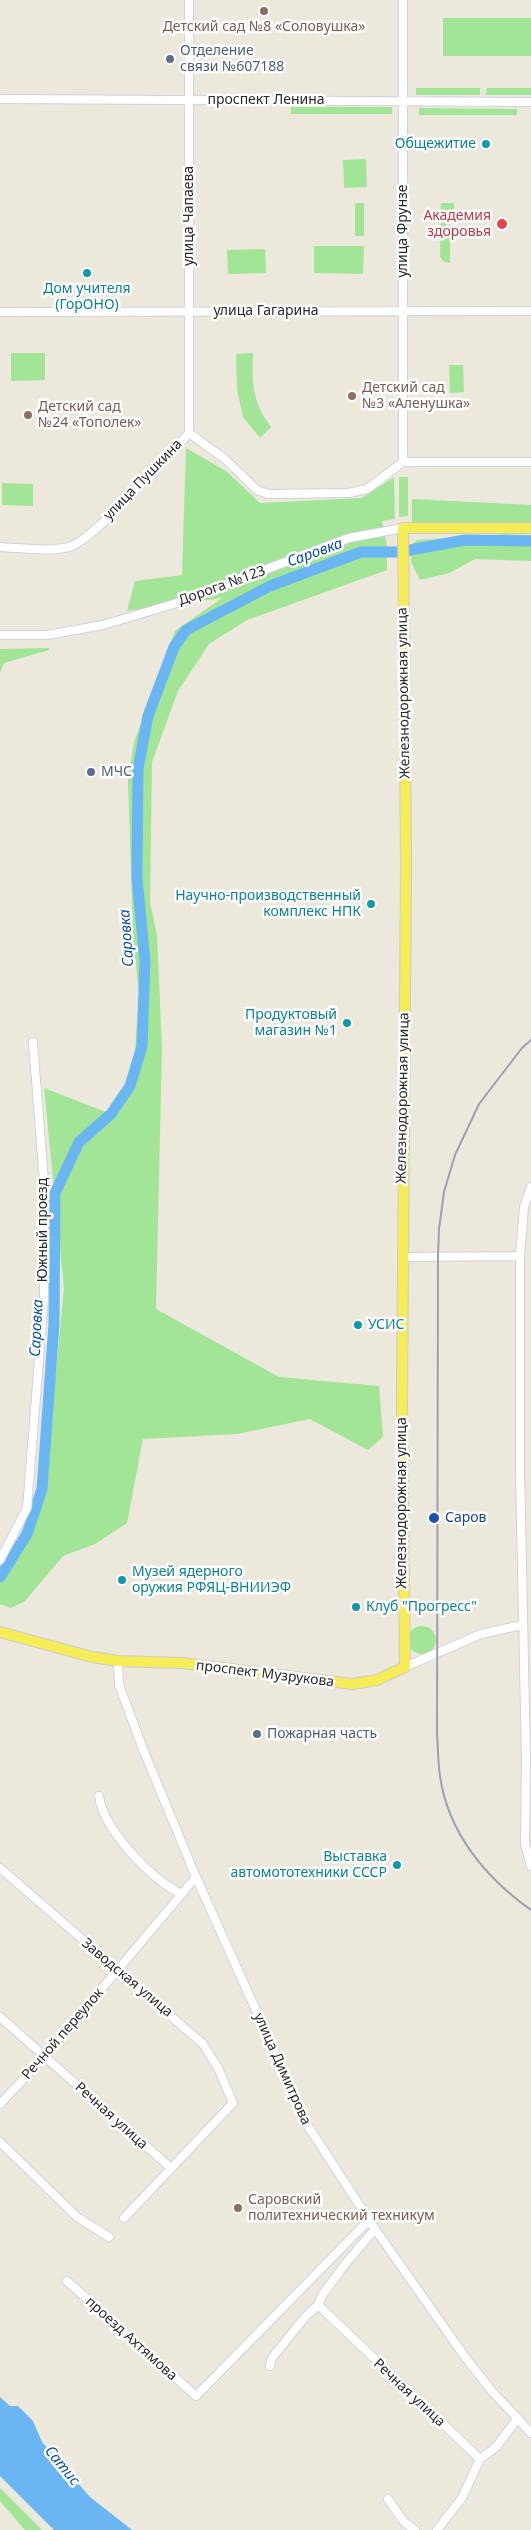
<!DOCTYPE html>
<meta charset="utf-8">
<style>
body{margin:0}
canvas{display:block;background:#ece8db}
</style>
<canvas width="531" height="2530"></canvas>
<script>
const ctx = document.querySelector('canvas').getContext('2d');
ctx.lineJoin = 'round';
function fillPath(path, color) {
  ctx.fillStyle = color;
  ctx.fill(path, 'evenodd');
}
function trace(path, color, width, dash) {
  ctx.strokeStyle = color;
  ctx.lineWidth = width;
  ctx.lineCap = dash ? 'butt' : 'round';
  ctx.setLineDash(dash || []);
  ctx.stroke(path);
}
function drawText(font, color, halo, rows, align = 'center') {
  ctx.font = font + ' "Noto Sans",sans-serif';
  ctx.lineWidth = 5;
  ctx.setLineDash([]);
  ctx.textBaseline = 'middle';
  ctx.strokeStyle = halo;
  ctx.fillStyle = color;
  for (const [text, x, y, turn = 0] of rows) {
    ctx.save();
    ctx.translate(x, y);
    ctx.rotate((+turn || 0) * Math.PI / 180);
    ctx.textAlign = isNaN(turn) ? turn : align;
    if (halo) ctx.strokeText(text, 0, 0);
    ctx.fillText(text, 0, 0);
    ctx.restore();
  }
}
fillPath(new Path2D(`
 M 443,18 L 531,18 L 531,56 L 443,56 Z
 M 416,88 L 480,88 L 480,95 L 416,95 Z
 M 487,88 L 531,88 L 531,95 L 486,95 Z
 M 291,107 L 392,107 L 392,114 L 291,114 Z
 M 419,108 L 517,109 L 517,115 L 419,115 Z
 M 366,159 L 367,187 L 344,188 L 343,160 Z
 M 355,203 L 364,203 L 364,236 L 355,236 Z
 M 441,203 L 454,203 L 454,211 L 450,213 L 450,263 L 444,262 L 440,257 Z
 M 314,246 L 364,246 L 363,274 L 314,273 Z
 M 265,249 L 266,273 L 228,274 L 227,250 Z
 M 11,353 L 45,353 L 45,380 L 11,381 Z
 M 253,353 C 252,385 252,401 271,427 L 260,438 L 243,417 L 237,389 L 236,354 Z
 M 449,365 L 463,365 L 464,392 L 450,393 Z
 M 186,448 L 226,471 L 260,503 L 362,498 L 394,477 L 395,519 L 382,521 L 387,546 L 387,570 L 247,620 L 209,644 L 178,691 L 152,762 L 150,902 L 157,935 L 162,1048 L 156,1309 L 279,1377 L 379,1386 L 383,1437 L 368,1450 L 310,1419 L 237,1434 L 143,1439 L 127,1523 L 95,1544 L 63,1556 L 25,1601 L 11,1608 L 0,1604 L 0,1580 L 43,1504 L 64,1289 L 44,1088 L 111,1114 L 134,1064 L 139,993 L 133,936 L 128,780 L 134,742 L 175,631 L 222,598 L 127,611 L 135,581 L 182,575 Z
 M 399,477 L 408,477 L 408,516 L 399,517 Z
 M 2,483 L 33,484 L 33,506 L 2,505 Z
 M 412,499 L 531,505 L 531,523 L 412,523 Z
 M 505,534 L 531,535 L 531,561 L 475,559 L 449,573 L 420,580 L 411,562 L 411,545 L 417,540 Z
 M 49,648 L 49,650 L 4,663 L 0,673 L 0,649 Z
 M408 1640a14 14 0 1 1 28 0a14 14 0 1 1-28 0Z
 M 0,2488 L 42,2530 L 25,2530 L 0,2501 Z`), '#a2e596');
fillPath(new Path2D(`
 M 0,2397 L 10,2406 L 18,2406 L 33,2421 L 42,2442 L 90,2497 L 132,2530 L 54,2530 L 0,2476 Z`), '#6ab6f2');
trace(new Path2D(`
 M 0,1577 L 27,1534 L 42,1489 L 54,1324 L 55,1193 L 79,1142 L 111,1114 L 130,1086 L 142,1046 L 145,961 L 137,878 L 138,769 L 148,716 L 174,647 L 186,630 L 270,586 L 361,552 L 399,552 L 465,540 L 531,541`), '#6ab6f2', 11);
const minor = new Path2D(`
 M 0,99 L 531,102
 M 0,312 L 531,311
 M 189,433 L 189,0
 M 189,433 L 225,459 L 257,490 L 268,494 L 349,493 L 367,489 L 403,462 L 531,462
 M 403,462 L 403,0
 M 0,547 C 22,548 48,552 69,547 C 92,542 169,454 189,433
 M 0,635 L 47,635 L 103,625 L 177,603 L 349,538 L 403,528
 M 531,1187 L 524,1207 L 520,1256 L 520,1470 L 526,1759 L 525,1844 L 531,1866
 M 402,1257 L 520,1256
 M 0,1560 L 27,1508 L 44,1298 L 44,1182 L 33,1042
 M 118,1661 L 119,1685 L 143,1749 L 196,1877 L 308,2126 L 375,2229 L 465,2357 L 491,2390 L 531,2433
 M 405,1667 L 481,1634 L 522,1625
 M 99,1796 C 102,1828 153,1882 182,1894
 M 0,1868 L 203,2044 L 218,2068 L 233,2103 L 124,2218
 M 0,2017 L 171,2168
 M 0,2104 L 45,2056 L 196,1877
 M 0,2142 L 77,2217 L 109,2237
 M 67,2281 L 196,2396 L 369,2220
 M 318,2305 L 480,2459
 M 270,2366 L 272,2358 L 305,2317 L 318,2305 L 323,2294 L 346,2263 L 375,2229
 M 388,2499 L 404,2522 L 415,2530
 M 437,2530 L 462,2498 L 480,2459 L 496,2447 L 518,2418`);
const major = new Path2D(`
 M 0,1632 L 92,1657 L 118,1661 L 182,1663 L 352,1684 L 377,1680 L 405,1667 L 402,1403 L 406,863 L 403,528 L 531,528`);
trace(minor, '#d0d1e3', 10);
trace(major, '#ccc', 12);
trace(minor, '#fff', 8);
trace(major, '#f5ec58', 10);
trace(new Path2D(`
 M 531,1040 L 522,1048 L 479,1104 L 455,1155 L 444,1192 L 439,1229 L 438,1256 L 437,1734 C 438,1748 438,1762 440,1776 C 448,1833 486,1878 531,1910`), '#9f9eb5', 2);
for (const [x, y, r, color] of [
 [264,11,5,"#8d6e63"],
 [170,59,5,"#5c6f8a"],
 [486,144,5,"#0f9aa8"],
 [502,224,6,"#e0444e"],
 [87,273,5,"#0f9aa8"],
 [352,396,5,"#8d6e63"],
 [28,415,5,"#8d6e63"],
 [91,772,5,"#5c6f8a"],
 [371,904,5,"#0f9aa8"],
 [347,1023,5,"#0f9aa8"],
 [358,1325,5,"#0f9aa8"],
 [434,1518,6,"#1a4fb4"],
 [122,1580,5,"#0f9aa8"],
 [356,1607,5,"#0f9aa8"],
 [257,1734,5,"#5c6f8a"],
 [397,1865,5,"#0f9aa8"],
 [238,2208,5,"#8d6e63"]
]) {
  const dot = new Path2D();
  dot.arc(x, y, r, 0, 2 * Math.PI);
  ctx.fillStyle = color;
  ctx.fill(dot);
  trace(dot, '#fff', 2);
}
drawText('14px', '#785e54', '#fff', [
 ["Детский сад №8 «Соловушка»",264,27,"center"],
 ["Детский сад",362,388],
 ["№3 «Аленушка»",362,404],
 ["Детский сад",38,407],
 ["№24 «Тополек»",38,423],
 ["Саровский",248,2200],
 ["политехнический техникум",248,2216]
], 'left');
drawText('14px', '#4e5e75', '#fff', [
 ["Отделение",180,51],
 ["связи №607188",180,67],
 ["МЧС",101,772],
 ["Пожарная часть",267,1734]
], 'left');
drawText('14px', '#2a2a2a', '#fff', [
 ["проспект Ленина",266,100],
 ["улица Чапаева",189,216,-90],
 ["улица Фрунзе",403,231,-90],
 ["улица Гагарина",266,311],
 ["улица Пушкина",143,480,-46],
 ["Дорога №123",222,586,-20],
 ["Железнодорожная улица",404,693,-91],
 ["Железнодорожная улица",403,1098,-89],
 ["Южный проезд",43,1230,-90],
 ["Железнодорожная улица",402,1503,-90],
 ["проспект Музрукова",265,1674,7],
 ["Заводская улица",127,1978,40],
 ["Речной переулок",63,2034,-49],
 ["улица Димитрова",282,2069,66],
 ["Речная улица",111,2116,42],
 ["проезд Ахтямова",131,2339,42],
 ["Речная улица",409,2393,43]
]);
drawText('14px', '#0d838f', '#fff', [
 ["Общежитие",476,144],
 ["Дом учителя",87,289,"center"],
 ["(ГорОНО)",87,305,"center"],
 ["Научно-производственный",361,896],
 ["комплекс НПК",361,912],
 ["Продуктовый",337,1015],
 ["магазин №1",337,1031],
 ["УСИС",368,1325,"left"],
 ["Музей ядерного",132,1572,"left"],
 ["оружия РФЯЦ-ВНИИЭФ",132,1588,"left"],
 ["Клуб \"Прогресс\"",366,1607,"left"],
 ["Выставка",387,1857],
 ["автомототехники СССР",387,1873]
], 'right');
drawText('14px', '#be3a42', '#fff', [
 ["Академия",491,216],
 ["здоровья",491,232]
], 'right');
drawText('14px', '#164399', '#fff', [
 ["Саров",445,1518]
], 'left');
drawText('italic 15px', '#09509f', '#fff', [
 ["Саровка",315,553,-20],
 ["Саровка",127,938,-94],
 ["Саровка",37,1328,-87],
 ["Сатис",62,2466,51]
]);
</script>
